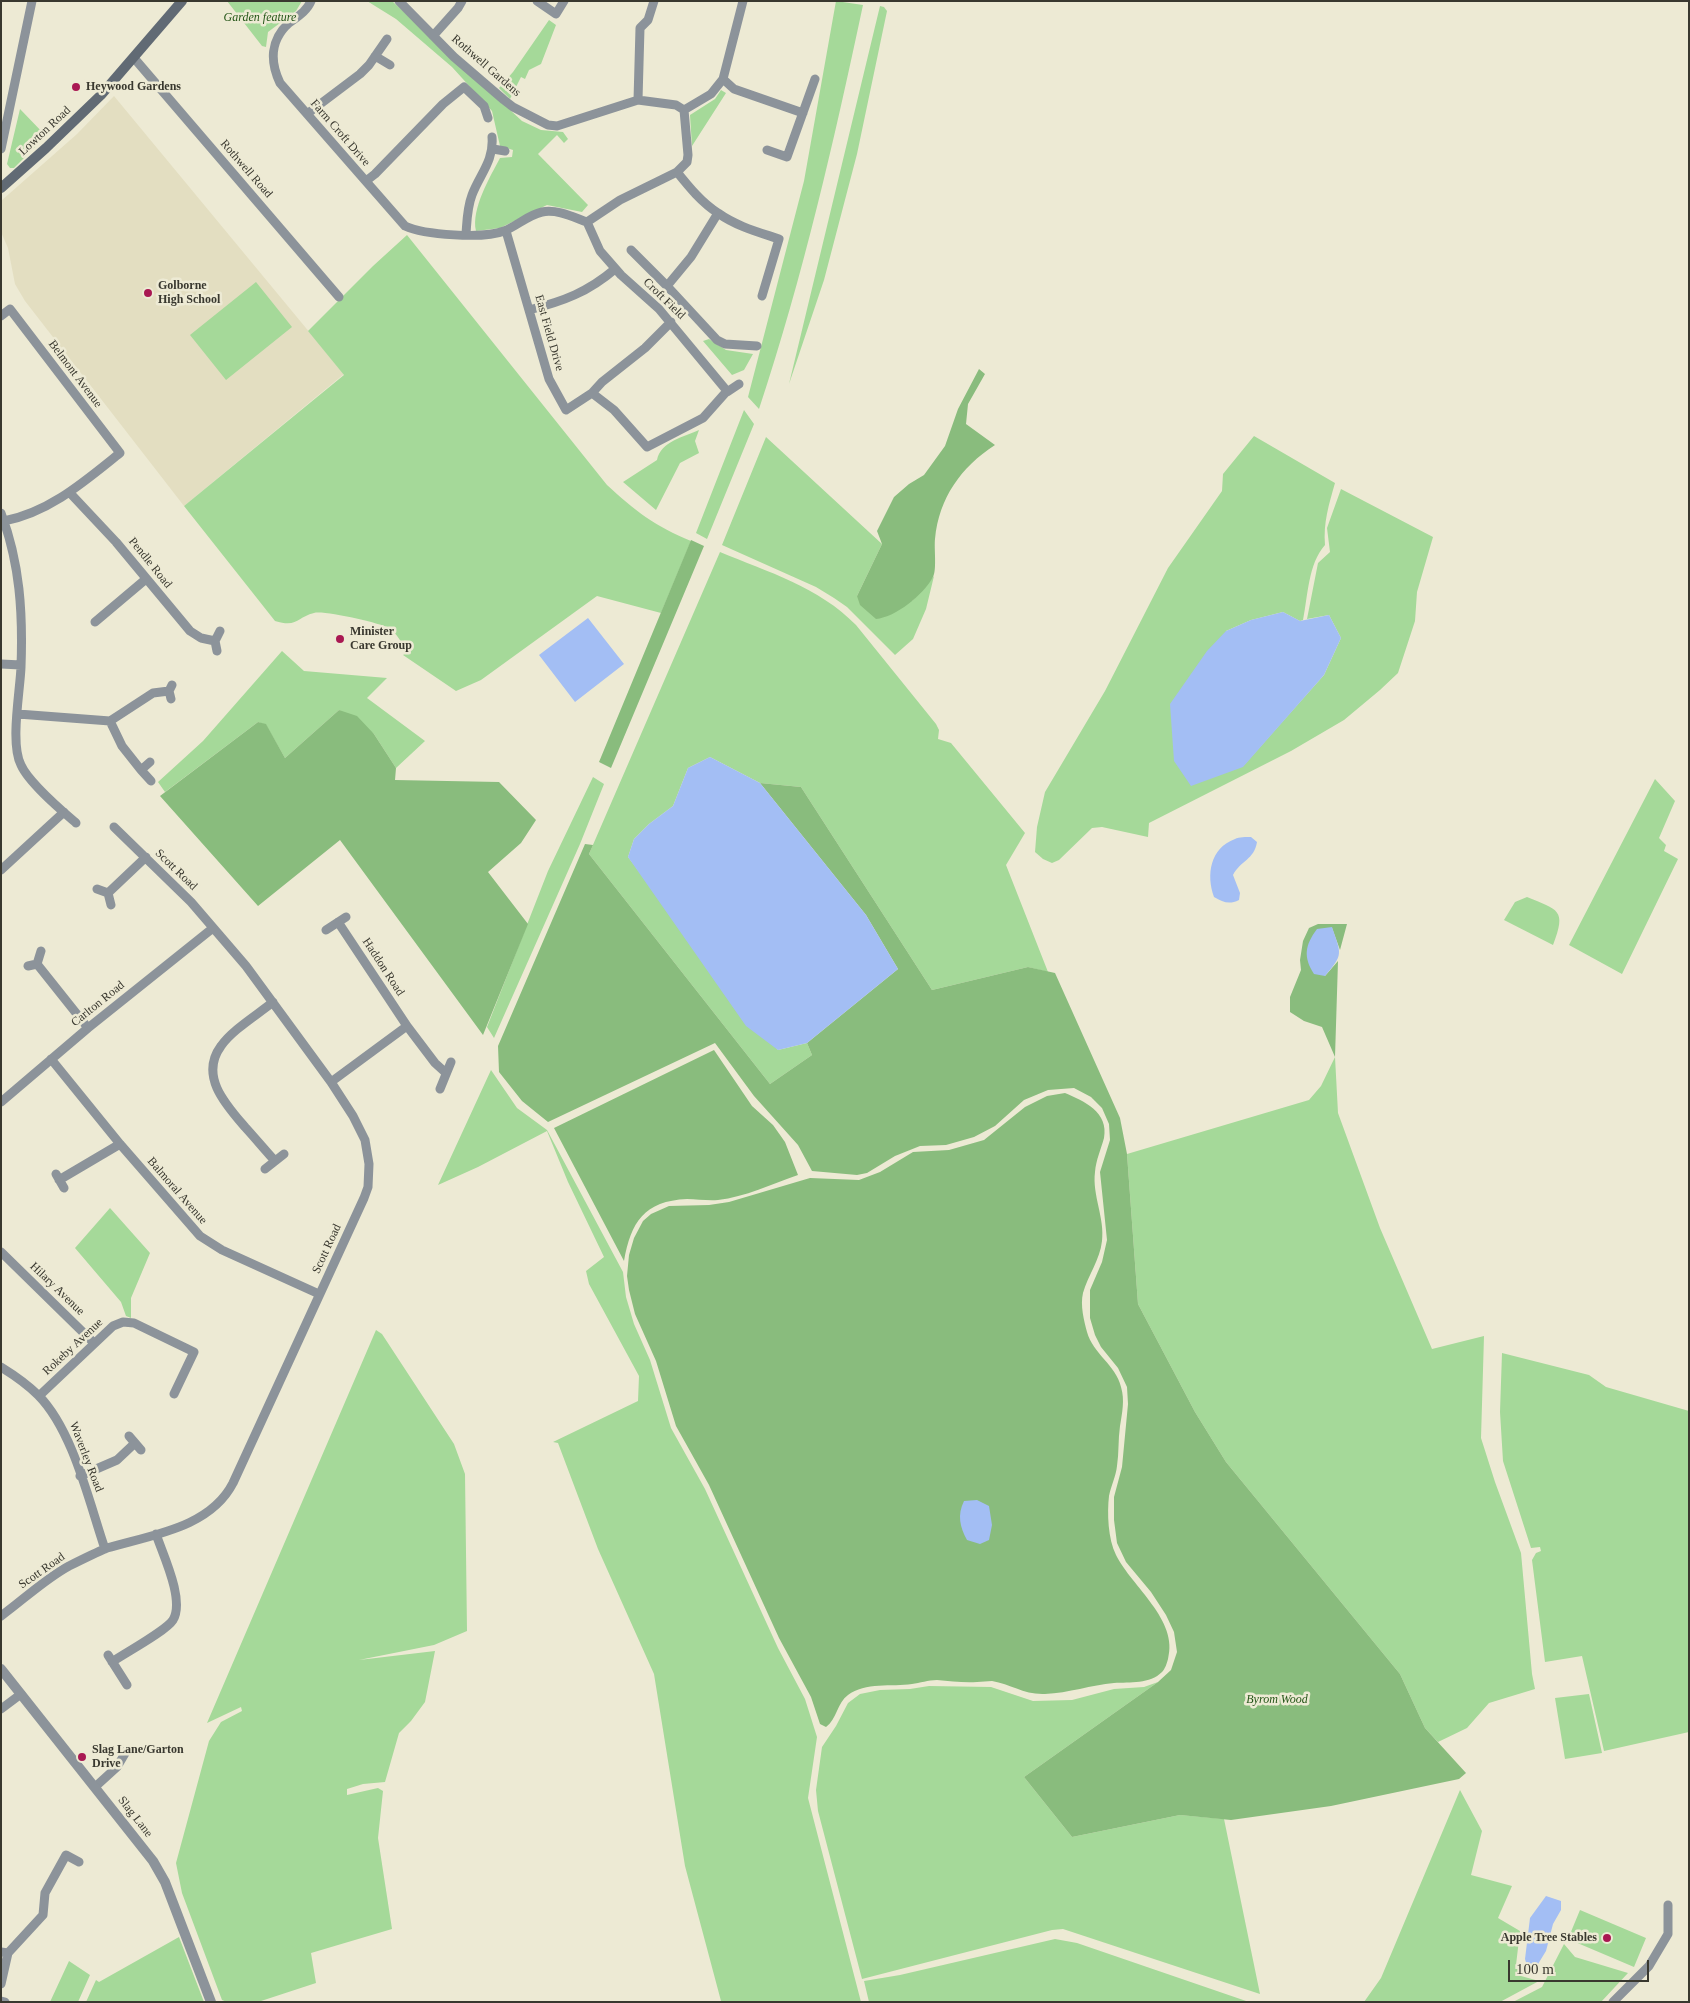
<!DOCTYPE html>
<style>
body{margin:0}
#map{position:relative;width:1690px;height:2003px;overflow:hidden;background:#edead4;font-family:"Times New Roman",serif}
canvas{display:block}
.frame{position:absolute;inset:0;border:2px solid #39382f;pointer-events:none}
.scale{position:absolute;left:1508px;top:1960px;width:141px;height:22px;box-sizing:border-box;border:2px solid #39382f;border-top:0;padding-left:6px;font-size:15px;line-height:18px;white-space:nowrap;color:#39382f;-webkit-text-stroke:4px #edead4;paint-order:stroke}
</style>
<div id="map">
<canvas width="1690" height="2003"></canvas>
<div class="frame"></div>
<div class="scale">100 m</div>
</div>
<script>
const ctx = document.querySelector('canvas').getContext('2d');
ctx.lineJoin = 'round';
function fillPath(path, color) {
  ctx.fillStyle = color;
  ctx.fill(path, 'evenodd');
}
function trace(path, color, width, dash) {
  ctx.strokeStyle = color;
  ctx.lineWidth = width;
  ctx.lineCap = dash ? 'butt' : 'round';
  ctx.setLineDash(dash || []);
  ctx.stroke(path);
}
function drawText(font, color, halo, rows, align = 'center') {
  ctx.font = font + ' "Times New Roman",serif';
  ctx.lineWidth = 5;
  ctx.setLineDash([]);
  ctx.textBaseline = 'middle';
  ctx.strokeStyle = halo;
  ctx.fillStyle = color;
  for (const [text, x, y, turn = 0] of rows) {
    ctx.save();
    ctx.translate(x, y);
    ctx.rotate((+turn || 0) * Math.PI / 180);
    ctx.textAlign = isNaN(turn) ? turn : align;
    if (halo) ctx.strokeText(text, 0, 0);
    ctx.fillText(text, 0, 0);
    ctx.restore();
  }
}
fillPath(new Path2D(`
 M 114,96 L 344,374 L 184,506 L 25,301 L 15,284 L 8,248 L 1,232 L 1,201 L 77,134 Z`), '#e3dec1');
fillPath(new Path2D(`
 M 227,1 L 302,1 L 296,11 L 268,32 L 266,47 L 262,46 Z
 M 367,1 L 392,1 L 522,121 L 541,130 L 563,132 L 568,139 L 564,143 L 557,135 L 538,154 L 588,205 L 582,212 L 547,205 L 500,228 L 476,231 C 471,209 490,177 500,158 L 512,157 L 513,150 L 500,146 L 492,111 L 452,67 L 396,19 Z
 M 836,1 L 863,5 C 834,141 803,277 759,409 L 748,397 L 804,181 Z
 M 880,6 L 884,7 L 887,11 L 857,154 L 824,280 L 789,384 Z
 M 549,20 L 556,25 L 541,64 L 529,70 L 525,79 L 521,77 L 510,99 L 499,88 L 513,72 Z
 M 721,90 L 726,93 L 692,146 L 690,115 L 715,99 Z
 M 20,109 L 46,136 L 14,168 L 10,168 L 7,164 Z
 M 407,235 L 607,485 C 634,510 656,527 691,541 L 661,613 L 597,596 L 481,680 L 456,691 L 403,655 L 408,652 C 403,645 396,632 389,628 C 380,623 323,610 314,613 C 297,617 298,628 275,621 L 184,506 L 344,375 L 308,331 L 373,266 Z
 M 256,282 L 292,327 L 226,380 L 190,335 Z
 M 709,339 L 726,350 L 753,354 L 744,370 L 732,375 L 703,341 Z
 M 744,410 L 754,424 L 707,539 L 696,533 Z
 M 699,430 L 695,441 L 699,453 L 680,463 L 656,510 L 623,482 L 657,460 C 661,441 684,437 699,430 Z
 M 1254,436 L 1335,483 C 1329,504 1323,523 1325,545 C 1308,564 1308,596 1303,620 L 1300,621 L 1283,612 L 1251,620 L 1226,631 L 1243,766 L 1324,675 L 1341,638 L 1329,615 L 1307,619 L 1318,563 L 1330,552 L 1327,528 L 1341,489 L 1433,537 L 1417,592 L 1415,621 L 1398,673 L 1380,690 L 1344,720 L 1291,751 L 1149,823 L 1148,837 L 1102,827 L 1092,828 L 1059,860 L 1052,863 L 1043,859 L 1035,852 L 1037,827 L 1045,792 L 1105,691 L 1168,568 L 1222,491 L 1223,474 Z
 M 766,437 L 882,544 L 857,596 L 912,601 L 934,576 L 926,609 L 913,639 L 895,655 L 847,607 L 834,598 L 816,587 L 722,545 Z
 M 720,552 C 768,572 819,587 856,625 L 936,724 L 939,730 L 938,739 L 951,743 L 1025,833 L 1006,865 L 1048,972 L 1028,967 L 932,990 L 801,787 L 760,783 L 710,757 L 688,768 L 673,806 L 649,824 L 634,839 L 628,857 L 778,1050 L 807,1043 L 812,1055 L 770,1084 L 589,854 Z
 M 282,651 L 304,671 L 387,678 L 367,698 L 425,741 L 396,768 L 374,734 L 339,710 L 285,758 L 266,725 L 258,722 L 165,792 L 158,782 L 203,741 Z
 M 593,777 L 604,784 L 580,844 L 494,1038 L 487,1027 L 548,871 Z
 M 1655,779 L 1675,801 L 1659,838 L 1666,845 L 1664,851 L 1678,859 L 1622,974 L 1569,945 Z
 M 1527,897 C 1558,910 1567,909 1553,945 L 1504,920 L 1515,902 Z
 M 1335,1057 L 1338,1113 L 1380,1228 L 1432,1349 L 1484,1336 L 1481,1438 L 1495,1482 L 1521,1553 L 1532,1674 L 1535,1689 L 1489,1703 L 1467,1728 L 1438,1742 L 1425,1728 L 1400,1674 L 1226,1462 L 1195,1412 L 1138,1304 L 1127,1154 L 1309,1100 L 1321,1086 Z
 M 491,1070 L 517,1108 L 547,1130 L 623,1272 L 626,1297 L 634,1324 L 650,1360 L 671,1428 L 705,1489 L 778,1648 L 805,1699 L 817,1737 L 808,1798 L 861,2002 L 721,2001 L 685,1866 L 654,1674 L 598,1549 L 558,1443 L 553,1442 L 638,1401 L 639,1376 L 589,1284 L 586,1271 L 604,1257 L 568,1182 L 547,1131 L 478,1167 L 438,1185 Z
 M 110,1208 L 150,1253 L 131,1298 L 131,1318 L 126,1316 L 121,1302 L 75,1248 Z
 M 376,1330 L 382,1334 L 454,1444 L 465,1474 L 467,1631 L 434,1645 L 359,1660 L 435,1651 L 425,1702 L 411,1721 L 399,1733 L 385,1782 L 363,1784 L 347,1789 L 347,1795 L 378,1788 L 383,1791 L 378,1838 L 392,1929 L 311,1953 L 316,1983 L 258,2002 L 227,2002 L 222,2000 L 182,1893 L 176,1863 L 209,1741 L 221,1722 L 242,1711 L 241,1707 L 207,1723 Z
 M 1502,1353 L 1589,1375 L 1606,1387 L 1689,1411 L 1689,1732 L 1604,1751 L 1582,1656 L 1545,1662 L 1532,1560 L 1536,1553 L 1541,1551 L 1540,1547 L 1531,1548 L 1503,1461 L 1500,1412 Z
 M 1158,1682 L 1024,1777 L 1072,1837 L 1180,1815 L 1224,1819 L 1260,1994 L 1063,1929 L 1052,1930 L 862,1979 L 818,1811 L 816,1790 L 822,1747 L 836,1726 L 848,1703 L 860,1694 L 880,1690 L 910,1689 L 929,1686 L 991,1687 L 1033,1701 L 1072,1700 L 1114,1689 L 1144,1687 Z
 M 1589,1694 L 1602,1753 L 1565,1759 L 1555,1698 Z
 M 1460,1790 L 1482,1831 L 1471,1875 L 1512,1886 L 1498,1918 L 1520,1931 L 1516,1965 L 1521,1976 L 1539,1981 L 1500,2002 L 1364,2002 L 1381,1978 Z
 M 1580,1910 L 1646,1938 L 1634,1967 L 1568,1939 Z
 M 179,1937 L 204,2002 L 86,2002 L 96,1980 L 99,1982 Z
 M 1055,1939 L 1077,1943 L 1249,2002 L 869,2002 L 864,1981 L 900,1975 Z
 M 1564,1944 L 1575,1957 L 1628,1973 L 1601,2002 L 1513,2002 L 1542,1987 Z
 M 69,1961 L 90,1975 L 78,2002 L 50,2002 Z`), '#a5d999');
fillPath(new Path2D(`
 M 979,369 L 985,374 L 968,404 L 966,424 L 995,445 C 961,467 939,498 935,539 C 934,548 937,570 933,577 C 923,595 896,617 876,619 L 860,605 L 857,596 L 882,544 L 877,531 L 894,497 L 909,484 L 924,475 L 945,446 L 958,409 Z
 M 691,540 L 704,546 L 611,768 L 599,762 Z
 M 339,710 L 357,716 L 374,734 L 396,768 L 395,780 L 499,782 L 536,820 L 521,843 L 488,872 L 528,924 L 483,1035 L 340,840 L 258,906 L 160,796 L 258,722 L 266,724 L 285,758 Z
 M 760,783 L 801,787 L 932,990 L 1028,967 L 1055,973 L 1120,1118 L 1127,1154 L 1138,1304 L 1195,1412 L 1226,1462 L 1400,1674 L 1425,1728 L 1466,1773 L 1459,1779 L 1331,1806 L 1231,1820 L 1180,1815 L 1072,1837 L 1024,1777 L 1158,1682 L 1171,1670 L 1177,1652 L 1174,1632 L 1166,1615 L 1151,1592 L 1126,1562 L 1117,1543 L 1114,1520 L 1114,1497 L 1122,1467 L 1128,1404 L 1127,1387 L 1118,1368 L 1101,1347 L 1095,1335 L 1090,1318 L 1090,1290 L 1102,1262 L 1107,1240 L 1100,1172 L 1110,1140 L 1109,1124 L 1102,1108 L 1091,1097 L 1074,1088 L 1048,1090 L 1024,1100 L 995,1126 L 974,1137 L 946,1145 L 920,1146 L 895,1156 L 867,1173 L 857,1175 L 812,1171 L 798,1145 L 754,1096 L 715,1043 L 548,1122 L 522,1101 L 499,1072 L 498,1046 L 585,844 L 593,845 L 589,854 L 770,1084 L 812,1055 L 807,1043 L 898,969 L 866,915 Z
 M 1318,924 L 1347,924 L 1340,950 L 1332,928 L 1325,976 L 1338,961 L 1335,1057 L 1322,1027 L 1304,1021 L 1290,1012 L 1290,997 L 1301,970 L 1300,960 L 1303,941 L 1309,928 Z
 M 714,1050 L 752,1106 L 773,1125 L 785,1142 L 798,1175 C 772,1184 745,1197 718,1200 C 708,1201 697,1199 687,1199 C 644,1201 631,1222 624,1261 L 554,1128 Z
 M 1065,1093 C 1084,1101 1109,1112 1104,1138 C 1101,1149 1096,1160 1095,1172 C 1092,1195 1105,1218 1102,1241 C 1100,1260 1088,1275 1083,1293 C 1080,1305 1084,1321 1087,1332 C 1093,1354 1116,1365 1121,1387 C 1125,1400 1122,1413 1120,1426 C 1118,1440 1119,1453 1117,1466 C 1116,1476 1111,1486 1109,1496 C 1107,1513 1108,1539 1116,1555 C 1132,1587 1179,1620 1168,1659 C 1167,1663 1165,1669 1162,1672 C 1150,1684 1130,1682 1114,1683 C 1091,1685 1069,1693 1045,1694 C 1024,1695 1011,1684 992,1681 C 987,1681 982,1682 977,1682 C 964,1683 950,1681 937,1680 C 928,1680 920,1683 912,1684 C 892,1687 865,1682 848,1695 C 837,1703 837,1719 826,1727 L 820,1724 L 811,1697 L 779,1638 L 709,1485 L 676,1426 L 656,1361 L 635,1314 L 629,1290 L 627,1276 L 629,1255 L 634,1238 L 643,1221 L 651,1214 L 669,1206 L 709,1205 L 729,1202 L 810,1178 L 859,1180 L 880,1172 L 913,1152 L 949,1150 L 984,1140 L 1025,1107 L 1047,1096 Z`), '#89bc7d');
fillPath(new Path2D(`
 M 1283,612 L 1300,621 L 1329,615 L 1341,638 L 1324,675 L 1243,767 L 1191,786 L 1174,761 L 1170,704 L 1207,651 L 1226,631 L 1251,620 Z
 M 588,618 L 624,664 L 575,702 L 539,655 Z
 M 710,757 L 760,783 L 866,915 L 898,969 L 807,1043 L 778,1050 L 746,1026 L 628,857 L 634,839 L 649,824 L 673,806 L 688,768 Z
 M 1251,837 L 1257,842 C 1254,860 1241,860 1233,875 L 1240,893 L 1239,900 C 1229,905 1223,902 1214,897 C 1206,875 1210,848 1235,839 C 1239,837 1246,837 1251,837 Z
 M 1332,927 C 1341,954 1344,954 1325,976 L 1314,974 C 1303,957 1305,945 1317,929 Z
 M 977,1500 L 989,1506 L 992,1525 L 989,1540 L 980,1544 L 967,1540 C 960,1527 957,1515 964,1501 Z
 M 1546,1896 L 1561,1901 L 1561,1910 L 1553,1924 L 1546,1951 L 1535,1969 L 1527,1966 L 1525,1959 L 1530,1918 Z`), '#a3bef4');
trace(new Path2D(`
 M 311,1 C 307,11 297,17 289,23 C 270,40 270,62 280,83 L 405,226 C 424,235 484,239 504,231 C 517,226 528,215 542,212 C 557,209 573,217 587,222 L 620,200 L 677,172 L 687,162 L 688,155 L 684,110
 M 399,1 L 454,57 L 504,100 L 513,107 L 548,125 L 557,126 L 638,100 L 676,105 L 684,110 L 711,94 L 723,79 L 743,1
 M 537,1 L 556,14 L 564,1
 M 433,36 L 458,8 L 462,1
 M 375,56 L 390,65
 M 134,58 L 339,297
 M 723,79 L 734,89 L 803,113
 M 638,100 L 640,28 L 648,20 L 654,1
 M 307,114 L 360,74 L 369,65 L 387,39
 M 1,149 L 32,1
 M 493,149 L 505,151
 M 767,150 L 787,157 L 815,79
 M 677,172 C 689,187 702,203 718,213 C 736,226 758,232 779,239 L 762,296
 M 366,181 L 375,174 L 443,104 L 464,87 L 484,106 L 488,118
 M 718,213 L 691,257 L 667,286 L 717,340 L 725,344 L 757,346
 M 587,222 L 600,251 L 621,275 L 659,309 L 727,391 L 703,418 L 647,447 L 614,410 L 592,393
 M 506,231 L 549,379 L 566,410 L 592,393 L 602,382 L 645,348 L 671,322
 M 466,234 C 467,221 467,208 472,195 C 480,174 494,161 492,137
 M 631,250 L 667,286
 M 529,310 C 564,301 588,292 615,269
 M 1,316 L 10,309 L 120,453 C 85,481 50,512 4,521
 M 727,392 L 739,384
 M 70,493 L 116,542 L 190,631 L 201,638 L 215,641
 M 1,513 C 20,563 23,613 21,667 C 20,692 10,744 21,765 C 29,783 61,810 76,823
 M 95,622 L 146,579
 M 217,651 L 215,641 L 220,631
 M 1,664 L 21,665
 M 171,699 L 169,691 L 172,685
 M 18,714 L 110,721
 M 150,762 L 141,770 L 151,781
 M 141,770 L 122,746 L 110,721 L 153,693 L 169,691
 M 1,870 L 64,812
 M 97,889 L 108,893 L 111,905
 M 108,893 L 146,857
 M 338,922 L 407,1026 L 435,1063 L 446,1073
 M 326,930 L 346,917
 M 37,964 L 88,1028
 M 28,966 L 37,964 L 41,951
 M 273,1002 C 257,1015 232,1030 221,1046 C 199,1076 226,1105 245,1127 C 255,1138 265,1150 275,1161
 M 51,1059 L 120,1144 L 200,1236 L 222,1250 L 319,1294
 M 331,1082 L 407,1026
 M 440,1089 L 451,1062
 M 1,1102 L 88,1028 L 213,928
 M 265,1169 L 284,1154
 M 56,1174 L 64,1188
 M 59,1180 L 120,1144
 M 1,1252 L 94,1343
 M 1,1367 C 14,1375 27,1384 38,1395 C 73,1430 89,1502 105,1549
 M 39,1396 L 113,1326 L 123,1322 L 134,1323 L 194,1352 L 174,1394
 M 129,1436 L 141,1450
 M 80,1476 L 117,1460 L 135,1443
 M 1,1616 C 23,1600 45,1579 69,1566 C 81,1560 95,1553 107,1548 C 151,1535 210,1528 233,1483 L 364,1198 L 368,1187 L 369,1164 L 365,1140 L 353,1116 L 331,1082 L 246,966 L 191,902 L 114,827
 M 108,1655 L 127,1685
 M 112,1662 C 125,1653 166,1631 173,1620 C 185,1600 163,1555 156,1534
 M 1,1709 L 21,1694
 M 95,1787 L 117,1767 L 127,1750
 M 1,1952 L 8,1953 L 43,1915 L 45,1893 L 66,1855 L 79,1862
 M 1,1984 L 8,1953
 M 1,2001 L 5,2002
 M 1613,2002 L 1649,1966 L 1668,1934 L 1668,1905`), '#8c939a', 9);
trace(new Path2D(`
 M 1,1669 L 153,1861 L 165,1882 L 211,2002`), '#8c939a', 10);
trace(new Path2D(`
 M 1,188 L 46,148 L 101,95 L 182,1`), '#616a74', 10);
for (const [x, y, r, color] of [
 [76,87,5,"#a91852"],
 [148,293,5,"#a91852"],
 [340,639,5,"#a91852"],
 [82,1757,5,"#a91852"],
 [1607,1938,5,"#a91852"]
]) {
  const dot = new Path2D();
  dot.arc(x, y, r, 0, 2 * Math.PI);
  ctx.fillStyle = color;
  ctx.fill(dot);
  trace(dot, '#edead4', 2);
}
drawText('italic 12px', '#245517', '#edead4', [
 ["Garden feature",260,18],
 ["Byrom Wood",1277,1700]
]);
drawText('12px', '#39382f', '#edead4', [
 ["Rothwell Gardens",486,66,41],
 ["Lowton Road",45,131,-43],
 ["Farm Croft Drive",340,133,49],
 ["Rothwell Road",246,169,49],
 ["Croft Field",664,299,44],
 ["East Field Drive",549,333,74],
 ["Belmont Avenue",75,374,53],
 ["Pendle Road",150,563,51],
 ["Scott Road",176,870,44],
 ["Haddon Road",383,967,57],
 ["Carlton Road",98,1004,-39],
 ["Balmoral Avenue",177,1191,49],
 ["Scott Road",327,1249,-65],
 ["Hilary Avenue",57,1289,44],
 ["Rokeby Avenue",73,1347,-43],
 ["Waverley Road",86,1457,69],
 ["Scott Road",42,1571,-35],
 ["Slag Lane",135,1817,52]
]);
drawText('bold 12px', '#39382f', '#edead4', [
 ["Heywood Gardens",86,87],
 ["Golborne",158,286],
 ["High School",158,300],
 ["Minister",350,632],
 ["Care Group",350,646],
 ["Slag Lane/Garton",92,1750],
 ["Drive",92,1764],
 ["Apple Tree Stables",1597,1938,"right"]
], 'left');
</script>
